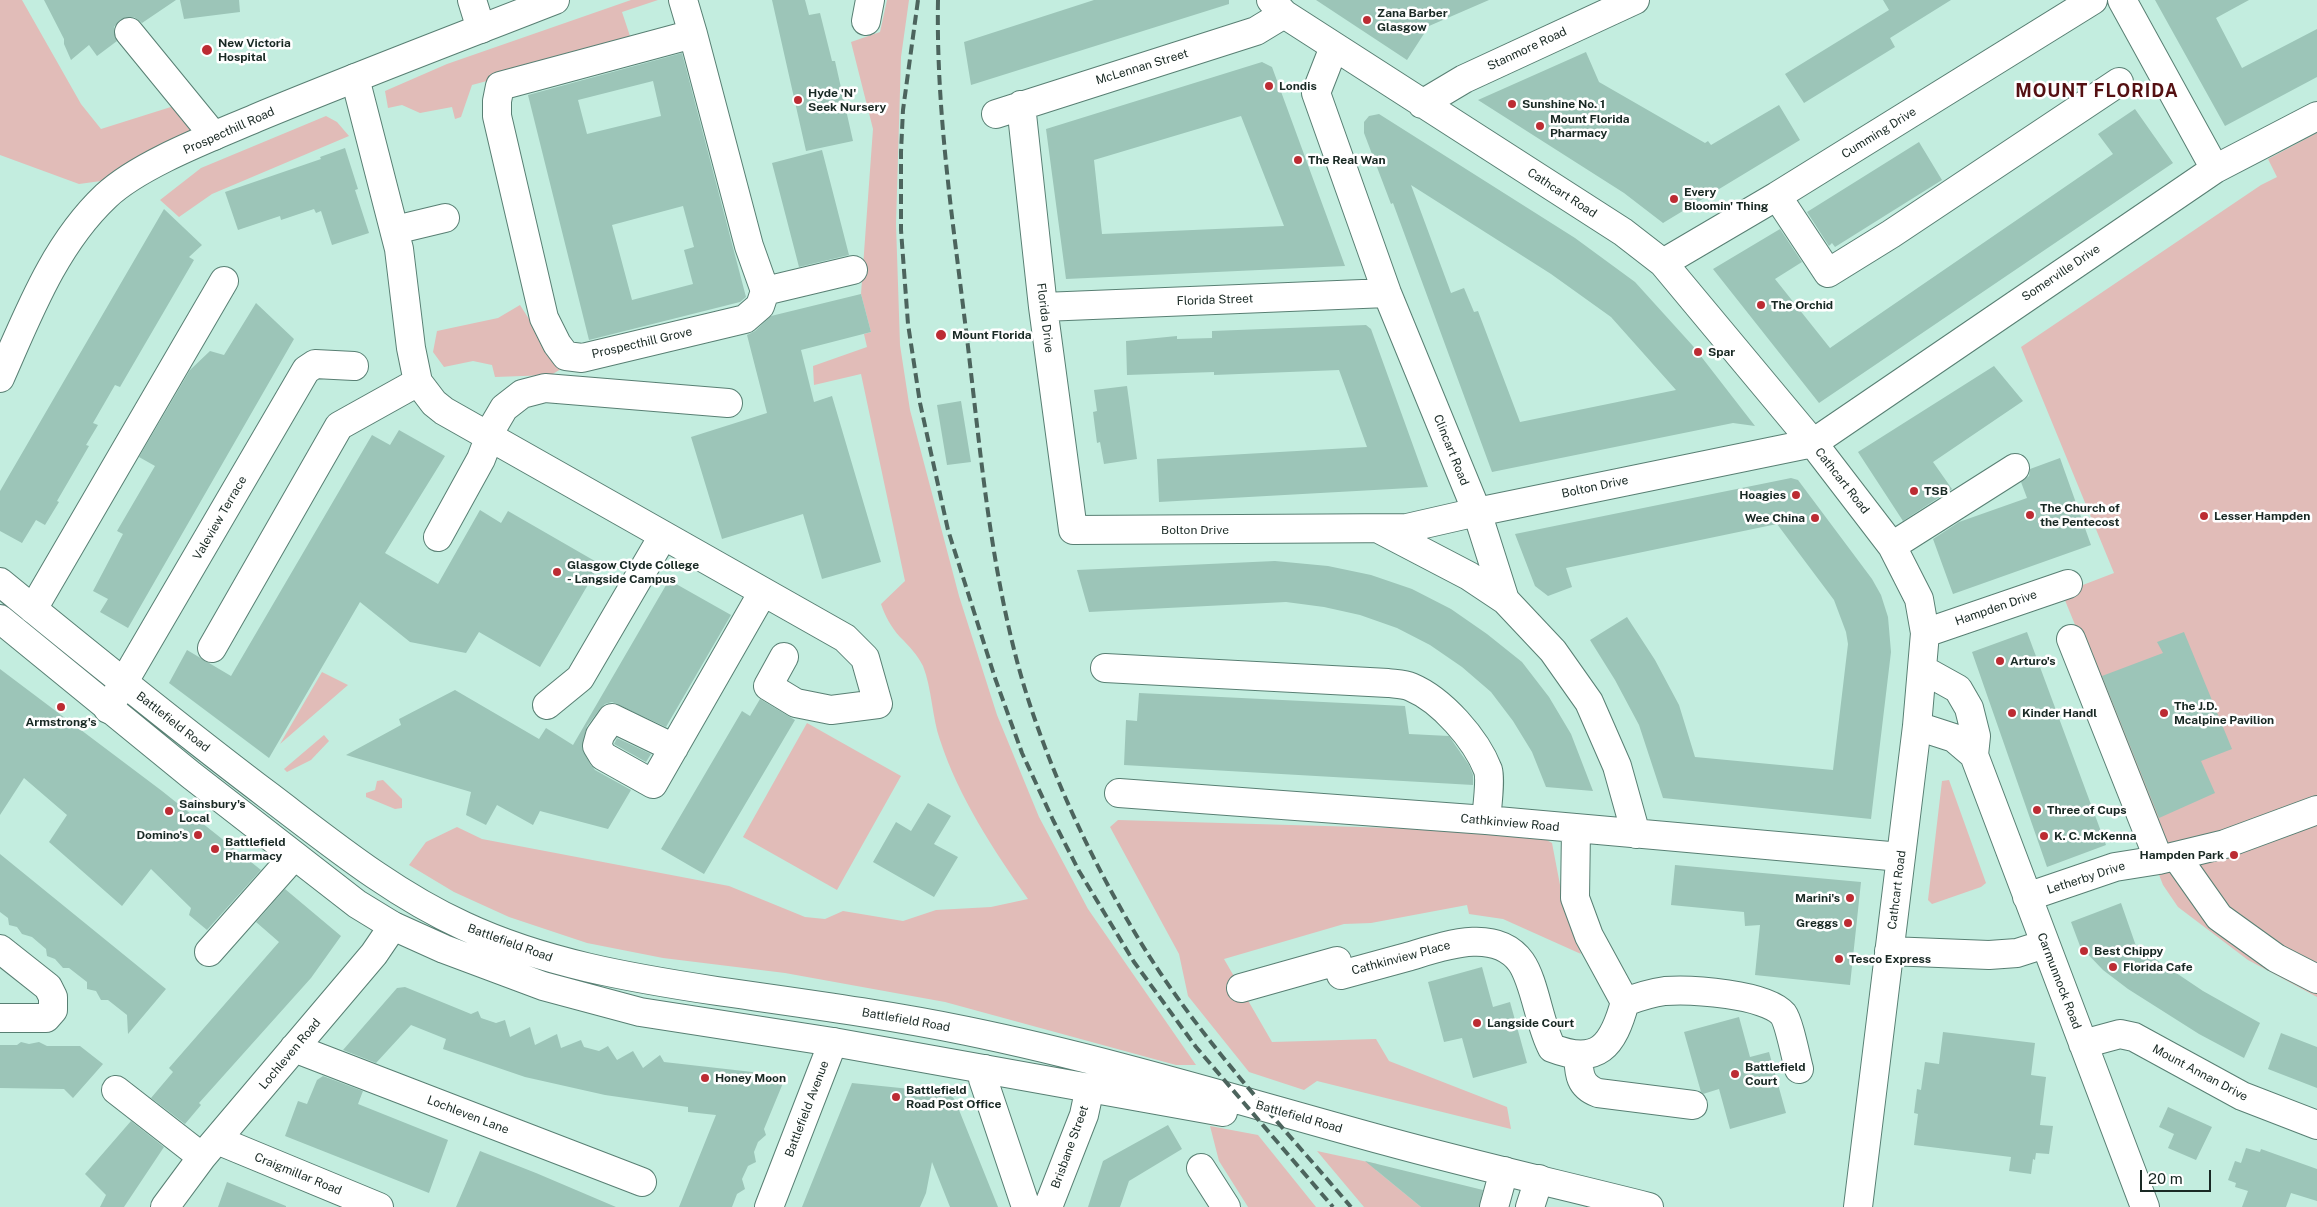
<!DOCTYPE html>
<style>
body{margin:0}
#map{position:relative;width:2317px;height:1207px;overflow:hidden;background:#c3eddf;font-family:"Public Sans",sans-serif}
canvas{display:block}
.scale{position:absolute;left:2140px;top:1170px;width:71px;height:22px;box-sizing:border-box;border:2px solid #192924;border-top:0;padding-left:6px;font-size:15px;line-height:18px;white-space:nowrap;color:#192924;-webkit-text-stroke:4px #fff;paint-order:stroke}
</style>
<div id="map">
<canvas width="2317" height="1207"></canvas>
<div class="scale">20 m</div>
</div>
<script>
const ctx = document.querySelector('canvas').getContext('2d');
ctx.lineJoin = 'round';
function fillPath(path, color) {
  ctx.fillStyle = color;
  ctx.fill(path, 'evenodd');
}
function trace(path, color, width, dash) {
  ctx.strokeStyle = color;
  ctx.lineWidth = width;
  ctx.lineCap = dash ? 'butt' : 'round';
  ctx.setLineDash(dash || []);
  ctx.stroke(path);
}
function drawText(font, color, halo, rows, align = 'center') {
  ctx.font = font + ' "Public Sans",sans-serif';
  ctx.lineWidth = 5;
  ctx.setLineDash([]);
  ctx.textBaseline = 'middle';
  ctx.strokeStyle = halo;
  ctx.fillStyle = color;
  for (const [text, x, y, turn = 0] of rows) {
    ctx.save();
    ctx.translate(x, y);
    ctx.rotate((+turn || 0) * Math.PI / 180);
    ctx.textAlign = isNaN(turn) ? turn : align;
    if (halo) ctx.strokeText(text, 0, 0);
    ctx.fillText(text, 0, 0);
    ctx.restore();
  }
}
fillPath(new Path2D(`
 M 0,0 L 22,0 L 81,104 L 101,129 L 174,106 L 195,131 L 101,181 L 79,184 L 0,155 Z
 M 631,0 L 658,0 L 622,12 L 632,42 L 472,85 L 461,117 L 455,119 L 452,107 L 420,113 L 402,105 L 388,108 L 385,91 L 447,64 Z
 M 887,0 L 909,0 L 901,57 L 896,224 L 900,345 L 910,410 L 959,596 L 997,715 L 1039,817 L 1088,909 L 1196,1065 L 1176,1065 L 945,1002 L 785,973 L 663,958 L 587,943 L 509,917 L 454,892 L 409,865 L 426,842 L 457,827 L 482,839 L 729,886 L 805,917 L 825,919 L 843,911 L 903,921 L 936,910 L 991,907 L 1028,899 C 993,849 959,798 940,740 C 932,717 932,689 923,666 C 917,654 909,646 900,637 C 891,627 885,616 881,604 L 905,581 L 861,374 L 814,385 L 813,366 L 867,347 L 864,334 L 871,332 L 861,294 L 873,129 L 851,42 L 880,32 Z
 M 326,116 L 337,122 L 349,136 L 212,194 L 179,217 L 160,200 L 201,168 Z
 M 2317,133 L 2317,997 L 2248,960 L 2178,907 L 2163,885 L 2140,826 L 2155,820 L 2062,593 L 2114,573 L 2021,347 L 2261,185 L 2277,177 L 2268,159 Z
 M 520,305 L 561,369 L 551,375 L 495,377 L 492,365 L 473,361 L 444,367 L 433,352 L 437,331 L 498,318 Z
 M 322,672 L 348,685 L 280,744 Z
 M 807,723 L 901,776 L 837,890 L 743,837 Z
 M 324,735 L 329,741 L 311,760 L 287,772 L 284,769 Z
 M 383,780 L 402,799 L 402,808 L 395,809 L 366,797 L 366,793 L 375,790 L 377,781 Z
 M 1949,780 L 1986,883 L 1981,887 L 1932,904 L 1928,900 L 1942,781 Z
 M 1118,820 L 1532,832 L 1552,843 L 1565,911 L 1581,954 L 1503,919 L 1469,914 L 1467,905 L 1371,923 L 1344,924 L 1224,959 L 1272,1042 L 1376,1039 L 1389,1061 L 1507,1107 L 1511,1129 L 1317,1081 L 1304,1090 L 1249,1072 L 1188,996 L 1179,954 L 1110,827 Z
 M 1210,1126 L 1258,1135 L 1316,1207 L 1248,1207 L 1219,1161 Z
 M 1317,1151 L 1377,1164 L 1376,1170 L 1421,1207 L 1364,1207 Z`), '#e1bcb8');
fillPath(new Path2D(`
 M 44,0 L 176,0 L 142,23 L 134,17 L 127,17 L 120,20 L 114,27 L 114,34 L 117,41 L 97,56 L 89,45 L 71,60 L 64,44 L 64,39 Z
 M 180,0 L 239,0 L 240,12 L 184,19 Z
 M 772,0 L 805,0 L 809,15 L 820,13 L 832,61 L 835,61 L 853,141 L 806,151 Z
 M 1094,0 L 1229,0 L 1229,4 L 971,85 L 964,42 Z
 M 1316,0 L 1489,0 L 1429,26 L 1407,60 Z
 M 1883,0 L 1951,0 L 1890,38 L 1895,47 L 1804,103 L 1785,74 L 1889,10 Z
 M 2155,0 L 2249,0 L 2216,18 L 2242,68 L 2317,29 L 2317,77 L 2225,126 Z
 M 1586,52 L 1599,82 L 1705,143 L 1708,141 L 1711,145 L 1779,105 L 1800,140 L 1663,223 L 1624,193 L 1478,100 Z
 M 682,53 L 746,297 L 740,302 L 589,340 L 528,95 ZM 653,81 L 661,116 L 587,134 L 578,100 ZM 683,206 L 694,247 L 684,250 L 693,284 L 632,300 L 612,225 Z
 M 1262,62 L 1272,67 L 1345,266 L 1066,279 L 1046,129 ZM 1241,116 L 1284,226 L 1102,234 L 1094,160 Z
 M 2135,109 L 2173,163 L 1819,403 L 1713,269 L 1780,229 L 1802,262 L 1775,279 L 1830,348 L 2113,154 L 2098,134 Z
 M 1379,114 L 1575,238 L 1635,282 L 1693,346 L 1755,426 L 1733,423 L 1492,472 L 1393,203 L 1391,204 L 1364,133 L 1364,122 L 1369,116 ZM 1411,185 L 1551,274 L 1611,317 L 1676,390 L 1520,422 L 1478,311 L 1474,312 L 1464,288 L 1451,293 Z
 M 1919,142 L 1942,180 L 1835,247 L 1832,243 L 1829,246 L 1807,212 Z
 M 345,148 L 358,189 L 355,190 L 369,233 L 332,245 L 321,211 L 316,213 L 314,209 L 281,220 L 280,216 L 238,230 L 225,192 L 321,159 L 320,157 Z
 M 822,150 L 849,255 L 799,267 L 772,163 Z
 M 164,209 L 202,245 L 189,257 L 194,260 L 145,344 L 120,387 L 115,385 L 93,423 L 98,425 L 86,445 L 89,446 L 57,501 L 59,502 L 45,525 L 36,520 L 22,543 L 0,531 L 0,491 Z
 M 861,294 L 871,332 L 801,350 L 814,402 L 832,396 L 881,562 L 822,579 L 803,514 L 722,539 L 691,437 L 767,413 L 747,335 L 755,331 L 771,316 Z
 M 256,303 L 294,339 L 128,628 L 100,612 L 108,599 L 93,591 L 123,534 L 117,531 L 155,466 L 139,457 L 190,370 L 210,351 L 224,355 Z
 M 1366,325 L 1371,329 L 1428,487 L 1159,502 L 1157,459 L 1367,447 L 1339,370 L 1214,375 L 1214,372 L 1127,375 L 1126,341 L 1177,336 L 1177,339 L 1212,338 L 1212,331 Z
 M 1994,366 L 2023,401 L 1933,462 L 1952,489 L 1903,521 L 1858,452 Z
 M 1127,386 L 1137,459 L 1104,464 L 1100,442 L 1097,443 L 1093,412 L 1097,411 L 1094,390 Z
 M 961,401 L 971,462 L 947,465 L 937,405 Z
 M 399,430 L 445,456 L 385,553 L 438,584 L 480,510 L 501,523 L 508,511 L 600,564 L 540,667 L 479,632 L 466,653 L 410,642 L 360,602 L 269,758 L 169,683 L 187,650 L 231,676 L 372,435 L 390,445 Z
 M 2060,458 L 2091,545 L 1953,594 L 1933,539 L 1959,522 L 2027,498 L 2021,482 L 2029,476 L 2030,469 Z
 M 1791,478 L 1798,480 L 1872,579 L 1881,595 L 1888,617 L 1891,652 L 1871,819 L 1663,798 L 1639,725 L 1615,680 L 1590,640 L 1627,617 L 1655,660 L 1679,705 L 1695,757 L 1833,770 L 1848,644 L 1846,632 L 1834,600 L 1777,524 L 1566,568 L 1572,587 L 1548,596 L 1535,586 L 1515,534 Z
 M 1275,561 L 1328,566 L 1371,575 L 1412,589 L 1451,609 L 1487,634 L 1522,662 L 1549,697 L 1571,734 L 1593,791 L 1546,787 L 1532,752 L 1513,721 L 1491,692 L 1462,667 L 1430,645 L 1397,628 L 1360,615 L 1324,607 L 1286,602 L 1089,612 L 1077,570 Z
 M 669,580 L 731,615 L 666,727 L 612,702 L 605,704 L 600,709 L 587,726 L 582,748 L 590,764 L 595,770 L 631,790 L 608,829 L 540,811 L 533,825 L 497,805 L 486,825 L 466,815 L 471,792 L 346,755 L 401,725 L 399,719 L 455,690 L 539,739 L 546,728 L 573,745 Z
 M 2027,632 L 2106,845 L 2047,867 L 1972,652 Z
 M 2184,632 L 2232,749 L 2201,761 L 2215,793 L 2159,818 L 2102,676 L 2163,653 L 2157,642 Z
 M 0,669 L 162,791 L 261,870 L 207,930 L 189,915 L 191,908 L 151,869 L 122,906 L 49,842 L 67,815 L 24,778 L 0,815 Z
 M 1139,693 L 1405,706 L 1409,734 L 1449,736 L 1469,765 L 1473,775 L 1473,785 L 1124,765 L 1126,720 L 1137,721 Z
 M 760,699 L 795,720 L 704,874 L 661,849 L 742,711 L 750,716 Z
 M 617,738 L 651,754 L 646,762 L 614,744 Z
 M 928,803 L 951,816 L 934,844 L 958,857 L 934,897 L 873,862 L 896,822 L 911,831 Z
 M 0,854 L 166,989 L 128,1034 L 127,1015 L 108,1000 L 101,1000 L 96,991 L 87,989 L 87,982 L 69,968 L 63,968 L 55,959 L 47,956 L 46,949 L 32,937 L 22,934 L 17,927 L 9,925 L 8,918 L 0,912 Z
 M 1675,865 L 1861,882 L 1850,985 L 1755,975 L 1760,925 L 1745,926 L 1744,912 L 1671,905 Z
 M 285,889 L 341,936 L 311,978 L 199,1103 L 201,1105 L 185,1124 L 151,1098 L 173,1072 L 169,1068 L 279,942 L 256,922 Z
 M 2121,903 L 2136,946 L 2203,991 L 2260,1023 L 2244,1058 L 2199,1034 L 2128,989 L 2103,970 L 2080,946 L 2071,922 Z
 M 1482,967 L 1493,1007 L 1510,1002 L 1527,1063 L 1473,1078 L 1462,1038 L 1444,1042 L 1428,982 Z
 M 405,987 L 471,1014 L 478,1011 L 481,1018 L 496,1023 L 505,1020 L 510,1037 L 530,1027 L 535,1045 L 557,1034 L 561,1048 L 581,1040 L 584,1047 L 599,1051 L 608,1046 L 617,1060 L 633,1051 L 643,1068 L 660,1055 L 664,1062 L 779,1075 L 783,1083 L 764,1129 L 766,1135 L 758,1142 L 754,1152 L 756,1162 L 748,1166 L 742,1179 L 745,1189 L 737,1194 L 732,1207 L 679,1207 L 716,1115 L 688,1112 L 688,1107 L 605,1095 L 525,1077 L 443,1049 L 446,1039 L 411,1025 L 376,1063 L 343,1050 L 397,988 Z
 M 1739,1017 L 1750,1057 L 1769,1052 L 1786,1113 L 1730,1129 L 1719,1089 L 1703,1094 L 1701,1092 L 1684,1032 Z
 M 1943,1032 L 2035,1043 L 2031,1075 L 2046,1077 L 2040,1125 L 2053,1126 L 2049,1154 L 2036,1153 L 2035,1160 L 2033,1159 L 2031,1174 L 2009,1171 L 2011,1157 L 1914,1145 L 1918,1114 L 1914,1113 L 1917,1089 L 1921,1090 L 1925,1062 L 1939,1064 Z
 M 2281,1033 L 2317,1047 L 2317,1088 L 2268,1069 Z
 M 21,1042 L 29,1044 L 39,1042 L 47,1046 L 80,1046 L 103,1064 L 73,1098 L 64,1089 L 0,1088 L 0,1045 L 17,1045 Z
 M 323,1076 L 363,1091 L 358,1104 L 448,1140 L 429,1193 L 285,1136 L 298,1101 L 307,1104 L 317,1080 Z
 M 852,1083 L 949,1093 L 955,1100 L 998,1207 L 950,1207 L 932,1162 L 926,1193 L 920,1207 L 802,1207 Z
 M 2168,1107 L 2212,1127 L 2196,1160 L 2168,1148 L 2174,1134 L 2159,1127 Z
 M 131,1121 L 164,1147 L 124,1207 L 100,1207 L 106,1195 L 85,1174 Z
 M 1168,1125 L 1182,1149 L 1129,1181 L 1120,1207 L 1088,1207 L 1103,1161 Z
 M 2246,1148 L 2260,1152 L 2261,1149 L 2317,1169 L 2317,1201 L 2291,1193 L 2286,1207 L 2242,1207 L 2248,1191 L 2235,1187 L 2236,1183 L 2228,1180 L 2235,1161 L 2241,1163 Z
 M 480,1151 L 536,1173 L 616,1207 L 456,1207 Z
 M 1365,1161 L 1483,1190 L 1479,1207 L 1421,1207 Z
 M 227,1182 L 286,1206 L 286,1207 L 218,1207 Z`), '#9cc5b8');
const minor = new Path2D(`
 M 472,0 L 481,29
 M 683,0 L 693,34 L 749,246 L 765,291 L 760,306 L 745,319 L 582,358 L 566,356 L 557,344 L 544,318 L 497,116 L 497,101 L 500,86 L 693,34
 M 1271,0 L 1284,14 L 1623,232 L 1663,263 L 1813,443 L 1892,546 L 1919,599 L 1925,633 L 1917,726 L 1858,1207
 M 2122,0 L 2215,169
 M 866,21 L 870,0
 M 129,32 L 214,136
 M 1334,47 L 1316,93 L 1387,293 L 1477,512 L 1505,600 L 1553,651 L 1589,702 L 1617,766 L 1636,834
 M 355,78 L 399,249 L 411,348 L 418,382
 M 1422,104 L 1464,79 L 1635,0
 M 1021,105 L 1043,307 L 1073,530 L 1407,528 L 1477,512 L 1813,443 L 2215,169 L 2317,116
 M 996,114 L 1256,31 L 1284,14
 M 1777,196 L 1828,273 L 1891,234 L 2119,82
 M 395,230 L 445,218
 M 1663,263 L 1777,196 L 2093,0
 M 765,291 L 853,270
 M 1043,307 L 1387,293
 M 1381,530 L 1469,576 L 1505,600
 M 438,537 L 481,459 L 494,425 L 504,408 L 522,394 L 545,388 L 728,403
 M 1892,546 L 2015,468
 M 33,609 L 224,281
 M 1925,633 L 2068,584
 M 2071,639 L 2159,860
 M 212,648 L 339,426 L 418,382 L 434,403 L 444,411 L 845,638 L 865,658 L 878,704 L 831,710 L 796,703 L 768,686 L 784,657
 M 1105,668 L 1388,683 C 1395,684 1404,684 1411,687 C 1442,700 1476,739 1488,770 C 1491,780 1487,808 1486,820
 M 1922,669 L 1958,689 L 1969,708 L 1976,736 L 1974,755
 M 547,705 L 580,678 L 663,536
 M 108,709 L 306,370 L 315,364 L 354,366
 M 1917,726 L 1954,738 L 1974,755 L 2145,1207
 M 674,748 L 612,718 L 600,735 L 597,746 L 603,756 L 653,784 L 763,592
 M 1119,793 L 1486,820 L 1901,857
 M 1576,829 L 1575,898 L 1589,936 L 1625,1002
 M 2176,856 L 2219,917 L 2276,958 L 2317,979
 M 2027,897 L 2115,867 L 2159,860 L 2225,844 L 2317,810
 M 0,949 L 48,987 L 53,997 L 53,1010 L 46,1018 L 0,1018
 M 1889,951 L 1989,955 L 2017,953 L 2045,944
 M 209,952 L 294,856
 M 1241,988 L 1337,961 L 1341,975 C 1363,969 1385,963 1407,957 C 1441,947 1495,926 1521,962 C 1535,982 1539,1024 1552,1048 C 1598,1066 1613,1046 1625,1002 C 1638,997 1651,993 1665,991 C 1691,989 1766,994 1783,1014 C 1789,1022 1796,1058 1799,1069
 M 2083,1044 L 2120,1034 L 2134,1037 L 2242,1096 L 2317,1125
 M 294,1048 L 642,1182
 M 1578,1055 C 1579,1073 1579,1086 1598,1093 L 1693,1105
 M 984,1069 L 983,1079 L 1026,1207
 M 116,1090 L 202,1157
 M 217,1140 L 379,1207
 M 1201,1168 L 1226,1207
 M 165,1207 L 202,1157 L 374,954 L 393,926
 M 769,1207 L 833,1042
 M 1048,1207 L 1084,1115 L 1090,1087
 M 1494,1207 L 1504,1171
 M 1530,1207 L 1539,1179`);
const major = new Path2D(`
 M 0,378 C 28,315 54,245 106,196 C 140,164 212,137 256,118 C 355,77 455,39 555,0
 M 0,582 C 89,655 178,727 269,796 C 331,843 392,893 464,926 C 543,963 631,978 717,991 C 800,1003 884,1014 967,1031 C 1108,1060 1247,1103 1386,1141 C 1473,1165 1562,1185 1649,1207
 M 0,619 L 191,775 L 357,904 L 393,926 L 444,949 L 543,986 L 640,1012 L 833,1042 L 1223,1112`);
trace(minor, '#587f73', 30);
trace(major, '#587f73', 30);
trace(minor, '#fff', 28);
trace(major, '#fff', 28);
trace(new Path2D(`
 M 918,0 L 903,110 L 901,152 L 901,230 L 908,324 L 920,403 L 948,530 L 995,678 L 1022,753 L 1053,820 L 1079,871 L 1134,962 L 1196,1047 L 1333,1207
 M 938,0 C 936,108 952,215 965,322 C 980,443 989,568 1024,686 C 1051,774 1091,860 1138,938 C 1197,1036 1277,1120 1351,1207`), '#4c645d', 4, [10, 5]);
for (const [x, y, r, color] of [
 [1367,20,5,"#bc2c33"],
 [207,50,6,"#bc2c33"],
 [1269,86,5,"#bc2c33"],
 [798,100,5,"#bc2c33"],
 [1512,104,5,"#bc2c33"],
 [1540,126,5,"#bc2c33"],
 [1298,160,5,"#bc2c33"],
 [1674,199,5,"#bc2c33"],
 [1761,305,5,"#bc2c33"],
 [941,335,6,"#bc2c33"],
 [1698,352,5,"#bc2c33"],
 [1914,491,5,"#bc2c33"],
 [1796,495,5,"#bc2c33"],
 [2030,515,5,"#bc2c33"],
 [2204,516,5,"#bc2c33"],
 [1815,518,5,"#bc2c33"],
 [557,572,5,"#bc2c33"],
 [2000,661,5,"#bc2c33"],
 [61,707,5,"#bc2c33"],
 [2012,713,5,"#bc2c33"],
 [2164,713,5,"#bc2c33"],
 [2037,810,5,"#bc2c33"],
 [169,811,5,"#bc2c33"],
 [198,835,5,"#bc2c33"],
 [2044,836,5,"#bc2c33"],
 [215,849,5,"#bc2c33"],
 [2234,855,5,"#bc2c33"],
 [1850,898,5,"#bc2c33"],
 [1848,923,5,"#bc2c33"],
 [2084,951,5,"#bc2c33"],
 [1839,959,5,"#bc2c33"],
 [2113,967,5,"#bc2c33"],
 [1477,1023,5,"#bc2c33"],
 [1735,1074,5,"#bc2c33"],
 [705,1078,5,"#bc2c33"],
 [896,1097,5,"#bc2c33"]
]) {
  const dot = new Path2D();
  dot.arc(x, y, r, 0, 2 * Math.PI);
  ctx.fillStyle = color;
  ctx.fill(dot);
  trace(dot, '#fff', 2);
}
drawText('bold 12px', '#192924', '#fff', [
 ["Zana Barber",1377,13],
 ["Glasgow",1377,27],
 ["New Victoria",218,43],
 ["Hospital",218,57],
 ["Londis",1279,86],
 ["Hyde 'N'",808,93],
 ["Seek Nursery",808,107],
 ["Sunshine No. 1",1522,104],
 ["Mount Florida",1550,119],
 ["Pharmacy",1550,133],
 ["The Real Wan",1308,160],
 ["Every",1684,192],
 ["Bloomin' Thing",1684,206],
 ["The Orchid",1771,305],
 ["Mount Florida",952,335],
 ["Spar",1708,352],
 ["TSB",1924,491],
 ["Hoagies",1786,495,"right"],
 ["The Church of",2040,508],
 ["the Pentecost",2040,522],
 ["Lesser Hampden",2214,516],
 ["Wee China",1805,518,"right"],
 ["Glasgow Clyde College",567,565],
 ["- Langside Campus",567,579],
 ["Arturo's",2010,661],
 ["The J.D.",2174,706],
 ["Mcalpine Pavilion",2174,720],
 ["Kinder Handl",2022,713],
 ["Armstrong's",61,722,"center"],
 ["Sainsbury's",179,804],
 ["Local",179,818],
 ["Three of Cups",2047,810],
 ["Domino's",188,835,"right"],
 ["K. C. McKenna",2054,836],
 ["Battlefield",225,842],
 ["Pharmacy",225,856],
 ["Hampden Park",2224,855,"right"],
 ["Marini's",1840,898,"right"],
 ["Greggs",1838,923,"right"],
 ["Best Chippy",2094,951],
 ["Tesco Express",1849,959],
 ["Florida Cafe",2123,967],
 ["Langside Court",1487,1023],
 ["Battlefield",1745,1067],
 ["Court",1745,1081],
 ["Honey Moon",715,1078],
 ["Battlefield",906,1090],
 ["Road Post Office",906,1104]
], 'left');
drawText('12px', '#192924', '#fff', [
 ["Stanmore Road",1527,49,-25],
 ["McLennan Street",1142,67,-17],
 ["Prospecthill Road",229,131,-24],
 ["Cumming Drive",1879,133,-32],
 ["Cathcart Road",1562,193,33],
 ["Somerville Drive",2061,273,-34],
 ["Florida Street",1215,300,-2],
 ["Florida Drive",1045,318,83],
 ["Prospecthill Grove",642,343,-13],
 ["Clincart Road",1451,450,68],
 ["Cathcart Road",1842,481,52],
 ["Bolton Drive",1595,487,-12],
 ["Valeview Terrace",220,518,-60],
 ["Bolton Drive",1195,530],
 ["Hampden Drive",1996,608,-19],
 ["Battlefield Road",173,722,38],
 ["Cathkinview Road",1510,823,5],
 ["Letherby Drive",2086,878,-18],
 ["Cathcart Road",1897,890,-83],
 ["Battlefield Road",510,943,20],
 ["Cathkinview Place",1401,958,-15],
 ["Carmunnock Road",2059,981,69],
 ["Battlefield Road",906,1020,10],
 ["Lochleven Road",290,1054,-50],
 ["Mount Annan Drive",2200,1073,28],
 ["Battlefield Avenue",807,1109,-69],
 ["Lochleven Lane",468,1115,21],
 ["Battlefield Road",1299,1117,16],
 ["Brisbane Street",1070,1147,-70],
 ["Craigmillar Road",298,1174,22]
]);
ctx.letterSpacing = '1px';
drawText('bold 18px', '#551012', '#fff', [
 ["MOUNT FLORIDA",2097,91]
]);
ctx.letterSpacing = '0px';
</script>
